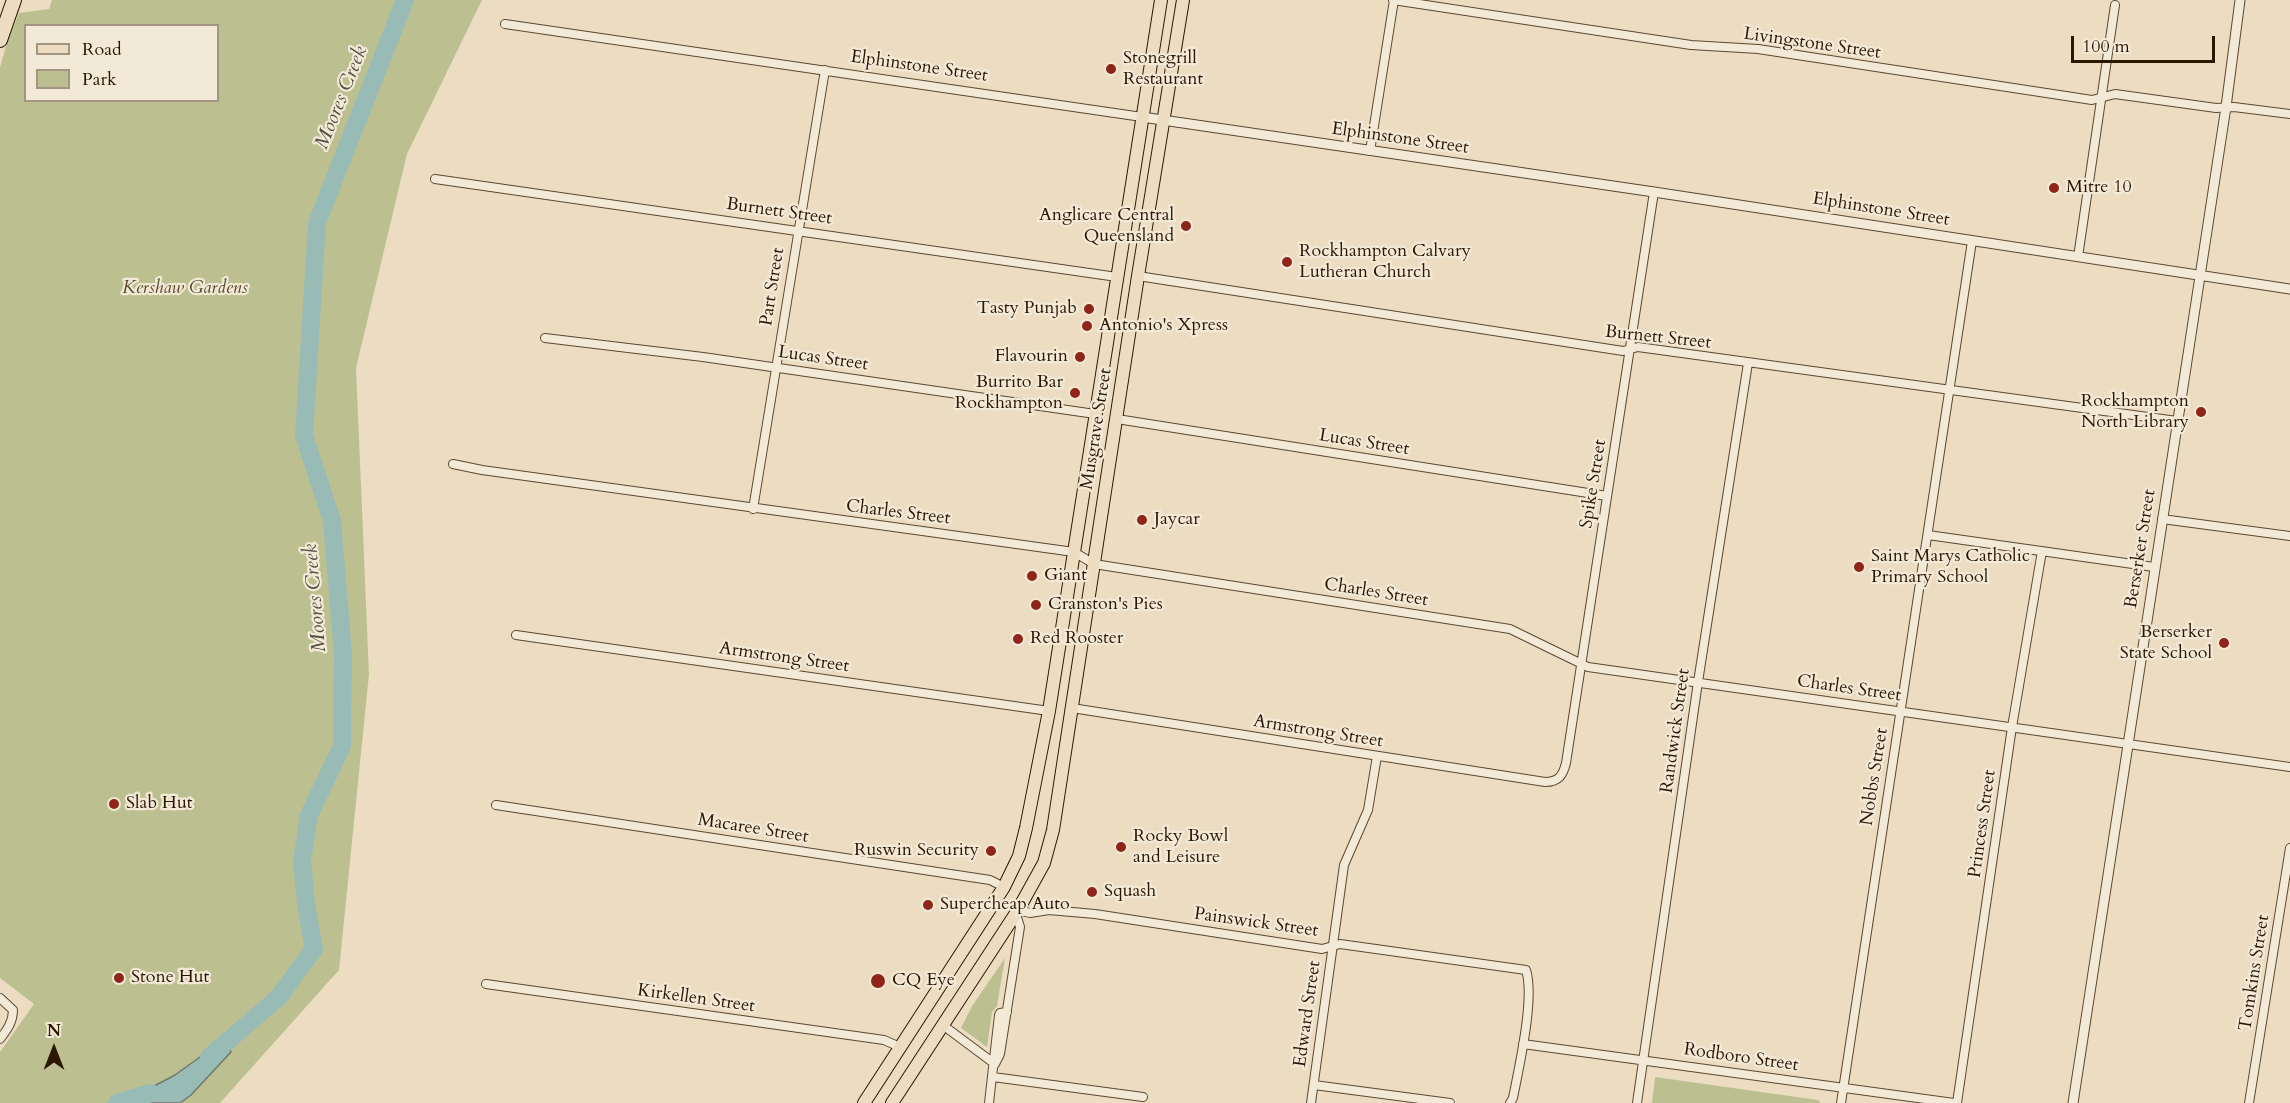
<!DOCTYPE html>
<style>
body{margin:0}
#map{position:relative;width:2290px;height:1103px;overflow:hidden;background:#ecddc2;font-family:Cardo,serif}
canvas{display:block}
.legend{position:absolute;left:24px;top:24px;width:195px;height:78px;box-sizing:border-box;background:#f3e9d7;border:2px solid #a39581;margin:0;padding:8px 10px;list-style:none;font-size:18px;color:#2b1600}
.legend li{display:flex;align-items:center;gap:12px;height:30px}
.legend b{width:30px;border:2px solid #a39581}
.north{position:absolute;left:24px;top:1019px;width:60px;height:60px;-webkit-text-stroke:4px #f3e9d7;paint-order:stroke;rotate:0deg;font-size:16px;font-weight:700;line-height:24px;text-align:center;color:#2b1600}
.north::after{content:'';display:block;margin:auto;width:21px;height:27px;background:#2b1600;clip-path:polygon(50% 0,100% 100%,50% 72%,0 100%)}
.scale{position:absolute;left:2071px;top:36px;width:144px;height:27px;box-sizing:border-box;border:3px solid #2b1600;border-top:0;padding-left:8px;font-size:18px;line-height:21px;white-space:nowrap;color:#2b1600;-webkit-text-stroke:4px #f3e9d7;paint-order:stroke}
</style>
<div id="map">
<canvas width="2290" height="1103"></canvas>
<ul class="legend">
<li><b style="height:8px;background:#ecddc2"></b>Road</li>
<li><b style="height:16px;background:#bcc090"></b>Park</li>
</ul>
<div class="north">N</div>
<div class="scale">100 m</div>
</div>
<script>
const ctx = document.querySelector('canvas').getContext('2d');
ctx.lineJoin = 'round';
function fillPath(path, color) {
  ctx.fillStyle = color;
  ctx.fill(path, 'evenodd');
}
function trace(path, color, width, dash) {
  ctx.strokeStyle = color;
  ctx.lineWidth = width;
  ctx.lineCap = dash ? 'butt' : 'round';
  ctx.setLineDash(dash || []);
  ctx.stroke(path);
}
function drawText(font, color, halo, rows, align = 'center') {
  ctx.font = font + ' Cardo,serif';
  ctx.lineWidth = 4.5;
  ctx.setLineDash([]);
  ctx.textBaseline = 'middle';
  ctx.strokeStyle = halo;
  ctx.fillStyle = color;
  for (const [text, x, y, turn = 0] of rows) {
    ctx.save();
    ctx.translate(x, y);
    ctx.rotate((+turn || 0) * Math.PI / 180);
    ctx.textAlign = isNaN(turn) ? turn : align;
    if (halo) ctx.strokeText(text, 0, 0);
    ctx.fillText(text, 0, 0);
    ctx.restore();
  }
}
fillPath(new Path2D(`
 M 52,0 L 482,0 L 407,154 L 356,368 L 369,674 L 339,970 L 220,1103 L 0,1103 L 0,1052 L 34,1004 L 0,978 L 0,67 L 7,43 L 19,13 L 49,9 ZM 26,26 L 218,26 L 218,100 L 26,100 Z
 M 1005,958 L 997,1006 L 992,1012 L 987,1047 L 961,1028 L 972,1006 Z
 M 1655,1077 L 1818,1100 L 1821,1103 L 1652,1103 Z`), '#bcc090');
const water = new Path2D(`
 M 225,1039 L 231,1052 L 191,1095 L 180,1103 L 122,1103 L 175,1075 Z`);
fillPath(water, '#99bbb6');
trace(water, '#6d796d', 1.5);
trace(new Path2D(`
 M 209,1057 L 279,997 L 314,949 L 306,904 L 302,861 L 309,815 L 342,746 L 343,653 L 332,521 L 304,435 L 317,223 L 405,0
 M 117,1103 L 151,1093`), '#99bbb6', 18);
const minor = new Path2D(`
 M 1393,0 L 1691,45 L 1758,49 L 2092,100 L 2115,94 L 2216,108 L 2234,107 L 2290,114
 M 505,24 L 1142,117
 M 1370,151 L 1394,0
 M 435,179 L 1117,277
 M 2078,257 L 2115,5
 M 1138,276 L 1623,351 L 1638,347 L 2177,421
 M 545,338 L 703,357 L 1095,414
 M 1117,419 L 1607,496
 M 453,464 L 482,470 L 1074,552 L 1094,564 L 1510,629 L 1588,667 L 2290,767
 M 753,509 L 825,70
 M 2162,519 L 2290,536
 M 1928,535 L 2154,567
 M 516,635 L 1049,711
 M 1072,708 L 1545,782 C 1559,782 1563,775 1566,763 L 1654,192
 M 496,805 L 990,880 L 1004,887
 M 1018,910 L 1030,913 L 1049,910 L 1095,914 L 1322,949 L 1340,944 L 1526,970 C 1535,998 1519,1067 1513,1098 L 1510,1103
 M 486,984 L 884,1040 L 900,1047
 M 0,998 L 13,1010 C 13,1022 7,1030 0,1039
 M 944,1026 L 995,1064
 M 1523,1044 L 1954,1103
 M 995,1064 L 1000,1054 L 1020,927 L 1016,914
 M 993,1077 L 1143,1097
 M 1314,1085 L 1450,1103
 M 989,1103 L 999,1015 L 1000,1013 L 1007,1012
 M 1311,1103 L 1344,865 L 1368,810 L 1377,756
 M 1637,1103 L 1698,682 L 1748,363
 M 1841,1103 L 1972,241
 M 1957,1103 L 2012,727 L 2042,551
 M 2249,1103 L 2290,848`);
const tertiary = new Path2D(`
 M 1142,117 L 1654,192 L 2290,289
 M 2073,1103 L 2226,107 L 2240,0`);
const primary = new Path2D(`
 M 864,1103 L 1004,887 L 1019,856 L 1026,828 L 1049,711 L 1161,0
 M 892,1103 L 1018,910 L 1044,863 L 1053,830 L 1138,276 L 1183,0`);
const trunk = new Path2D(`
 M 0,40 L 14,0`);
trace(minor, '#5b4830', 10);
trace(tertiary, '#5b4830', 11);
trace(primary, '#2b1600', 14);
trace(trunk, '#2b1600', 16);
trace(minor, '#f3e9d7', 8);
trace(tertiary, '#f3e9d7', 9);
trace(primary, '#ecddc2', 12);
trace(trunk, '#ecddc2', 14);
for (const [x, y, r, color] of [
 [1111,69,6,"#8f2418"],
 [2054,188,6,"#8f2418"],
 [1186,226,6,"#8f2418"],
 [1287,262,6,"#8f2418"],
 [1089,309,6,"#8f2418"],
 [1087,326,6,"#8f2418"],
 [1080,357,6,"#8f2418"],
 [1075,393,6,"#8f2418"],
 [2201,412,6,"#8f2418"],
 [1142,520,6,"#8f2418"],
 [1859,567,6,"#8f2418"],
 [1032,576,6,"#8f2418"],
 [1036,605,6,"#8f2418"],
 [1018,639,6,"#8f2418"],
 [2224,643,6,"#8f2418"],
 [114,804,6,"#8f2418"],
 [1121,847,6,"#8f2418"],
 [991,851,6,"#8f2418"],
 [1092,892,6,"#8f2418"],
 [928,905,6,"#8f2418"],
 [119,978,6,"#8f2418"],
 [878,981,8,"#8f2418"]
]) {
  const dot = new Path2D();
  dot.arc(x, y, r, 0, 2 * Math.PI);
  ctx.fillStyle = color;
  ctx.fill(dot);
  trace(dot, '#f3e9d7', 2);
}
drawText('18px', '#2b1600', '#f3e9d7', [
 ["Livingstone Street",1812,44,8],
 ["Elphinstone Street",919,67,8],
 ["Elphinstone Street",1400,139,8],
 ["Elphinstone Street",1881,210,9],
 ["Burnett Street",779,212,8],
 ["Part Street",773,287,-81],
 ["Burnett Street",1658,338,6],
 ["Lucas Street",823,359,8],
 ["Musgrave Street",1097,429,-81],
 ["Lucas Street",1364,443,9],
 ["Spike Street",1594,484,-81],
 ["Charles Street",898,513,7],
 ["Berserker Street",2141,549,-81],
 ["Charles Street",1376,593,9],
 ["Armstrong Street",784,658,8],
 ["Charles Street",1849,689,8],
 ["Randwick Street",1676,731,-82],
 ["Armstrong Street",1318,732,9],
 ["Nobbs Street",1875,777,-81],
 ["Princess Street",1983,824,-82],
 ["Macaree Street",753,829,9],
 ["Painswick Street",1256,923,8],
 ["Tomkins Street",2255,973,-81],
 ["Kirkellen Street",696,999,8],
 ["Edward Street",1308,1014,-82],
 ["Rodboro Street",1741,1058,8]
]);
drawText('18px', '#2b1600', '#f3e9d7', [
 ["Stonegrill",1123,59],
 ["Restaurant",1123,80],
 ["Mitre 10",2066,188],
 ["Anglicare Central",1174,216,"right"],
 ["Queensland",1174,237,"right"],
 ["Rockhampton Calvary",1299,252],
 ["Lutheran Church",1299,273],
 ["Tasty Punjab",1077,309,"right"],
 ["Antonio's Xpress",1099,326],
 ["Flavourin",1068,357,"right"],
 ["Burrito Bar",1063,383,"right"],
 ["Rockhampton",1063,404,"right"],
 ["Rockhampton",2189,402,"right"],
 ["North Library",2189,423,"right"],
 ["Jaycar",1154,520],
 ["Saint Marys Catholic",1871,557],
 ["Primary School",1871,578],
 ["Giant",1044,576],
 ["Cranston's Pies",1048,605],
 ["Berserker",2212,633,"right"],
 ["State School",2212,654,"right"],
 ["Red Rooster",1030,639],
 ["Slab Hut",126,804],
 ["Rocky Bowl",1133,837],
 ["and Leisure",1133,858],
 ["Ruswin Security",979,851,"right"],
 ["Squash",1104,892],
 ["Supercheap Auto",940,905],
 ["Stone Hut",131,978],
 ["CQ Eye",892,981]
], 'left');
drawText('italic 18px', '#56492b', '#f3e9d7', [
 ["Kershaw Gardens",185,289]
]);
drawText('italic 20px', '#525040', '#f3e9d7', [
 ["Moores Creek",342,98,-68],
 ["Moores Creek",316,598,-95]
]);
</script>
